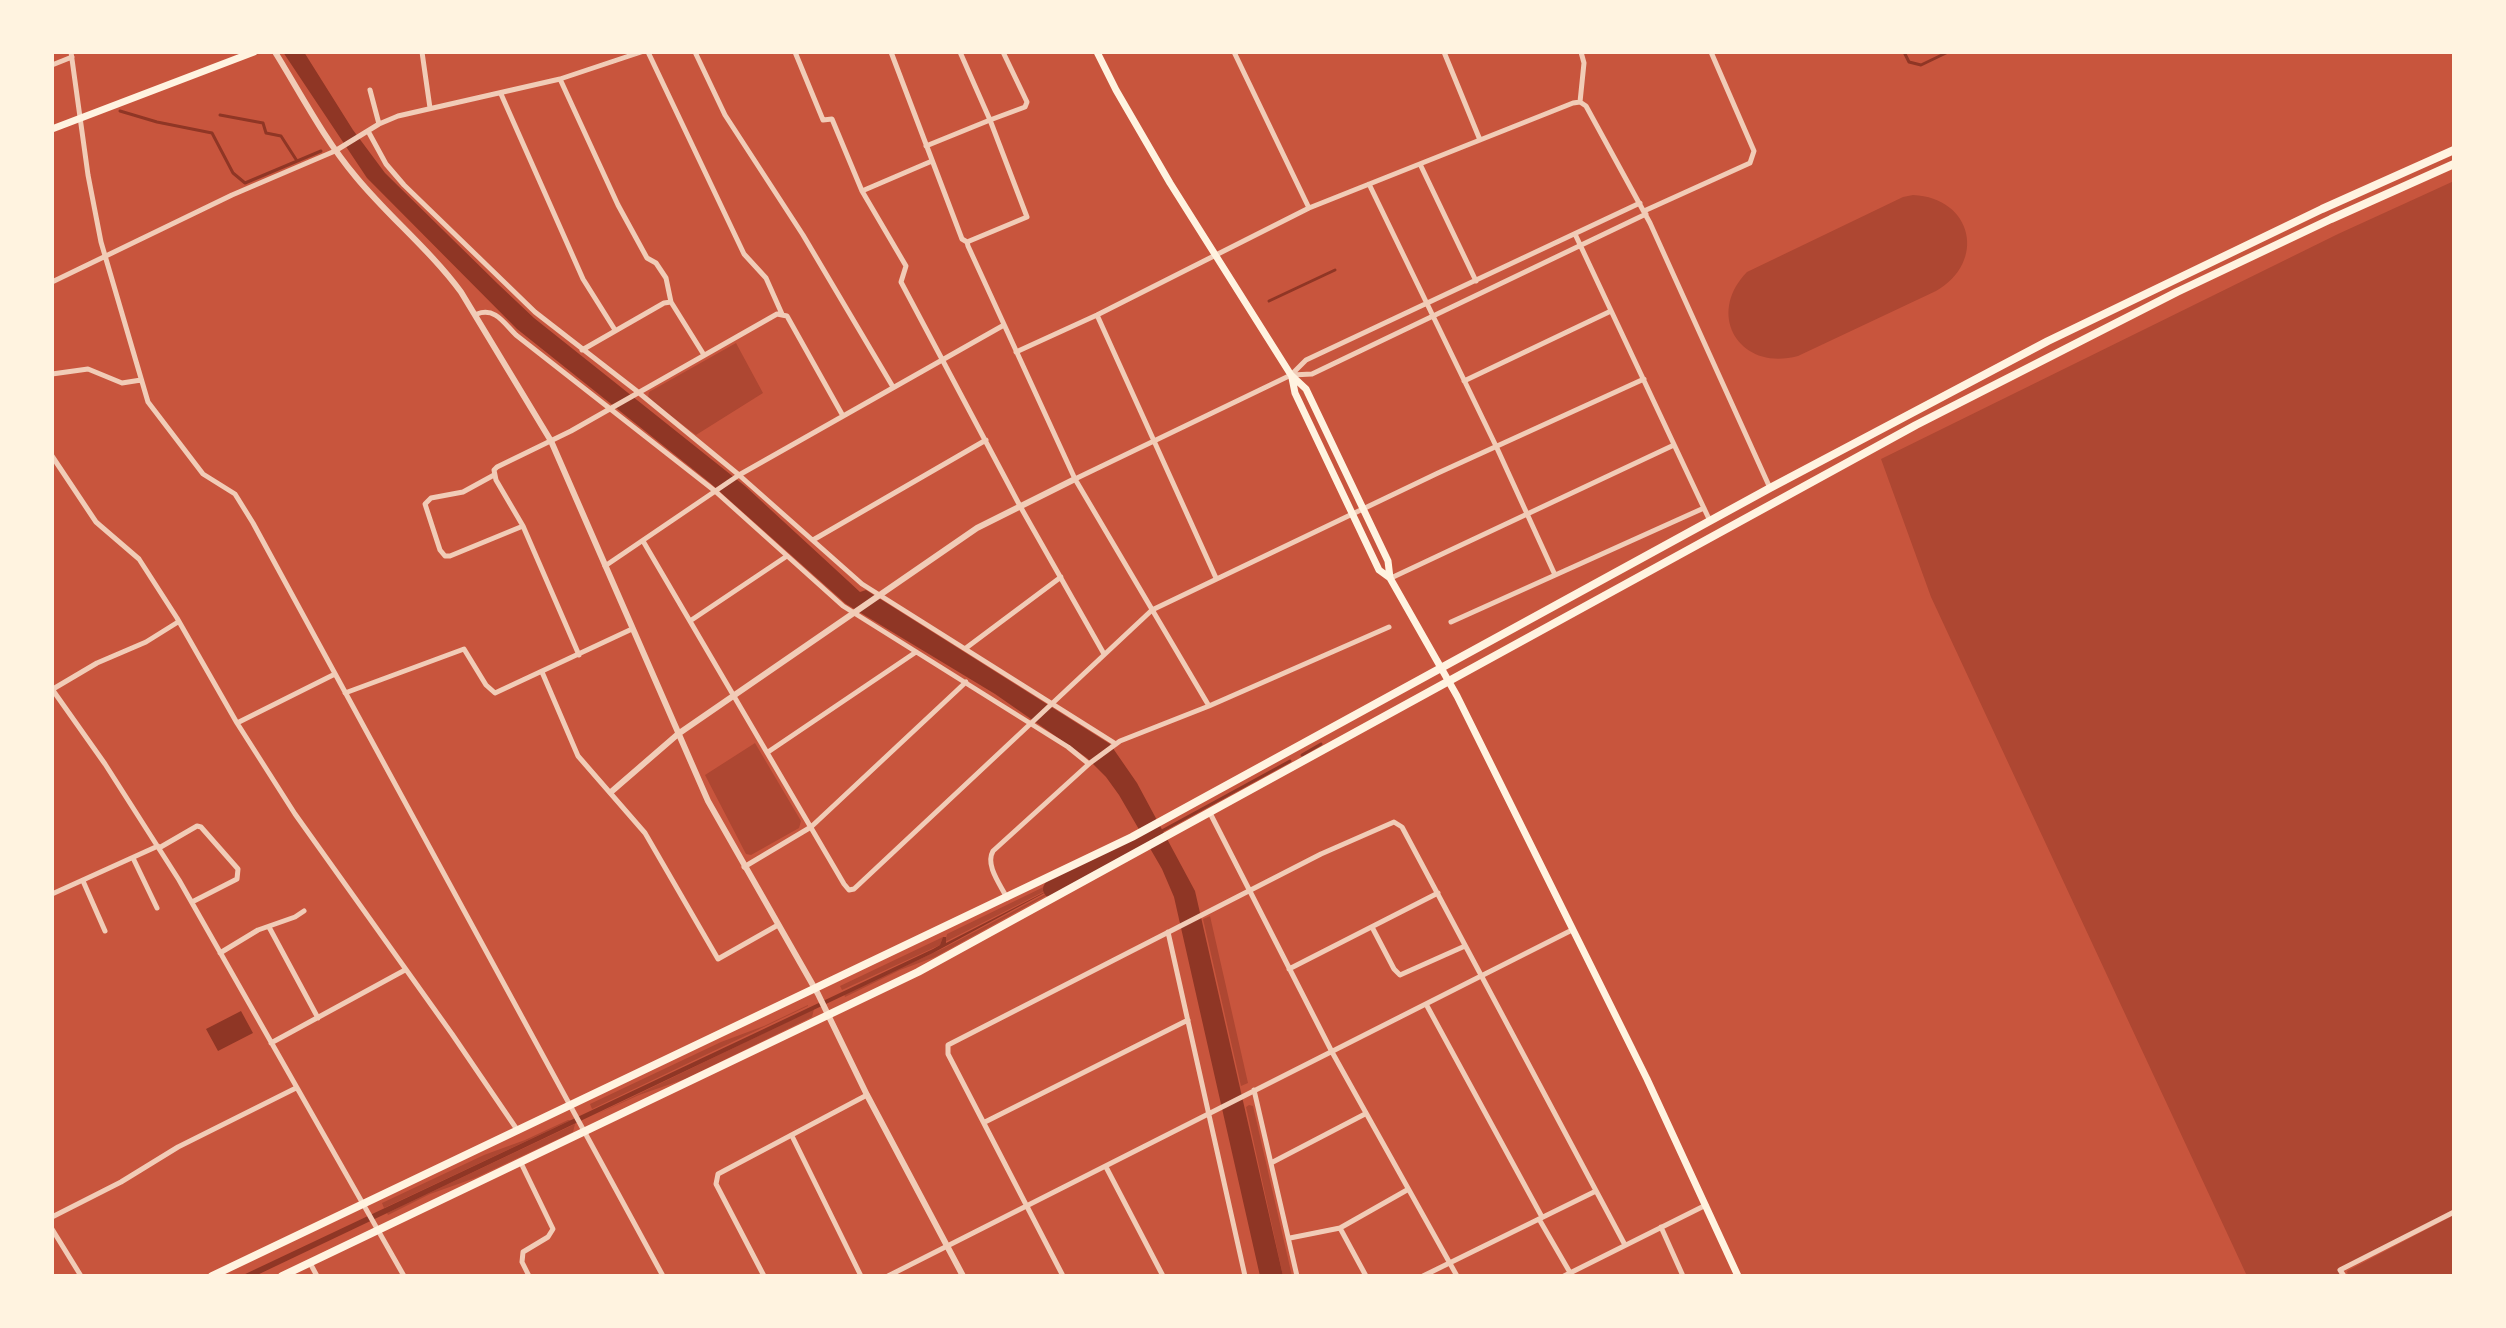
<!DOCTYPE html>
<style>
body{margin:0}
#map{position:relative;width:2506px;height:1328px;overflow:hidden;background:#c8553d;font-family:"Exo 2",sans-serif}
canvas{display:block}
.frame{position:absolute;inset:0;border:54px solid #fff3e0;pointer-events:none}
</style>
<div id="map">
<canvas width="2506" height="1328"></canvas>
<div class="frame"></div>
</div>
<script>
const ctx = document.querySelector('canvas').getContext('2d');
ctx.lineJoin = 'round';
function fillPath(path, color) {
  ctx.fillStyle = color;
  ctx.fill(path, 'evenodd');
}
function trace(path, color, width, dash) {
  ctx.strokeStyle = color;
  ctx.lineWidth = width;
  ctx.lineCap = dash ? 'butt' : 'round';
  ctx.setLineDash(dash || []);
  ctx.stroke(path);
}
fillPath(new Path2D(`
 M 2454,181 L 2454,1209 L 2335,1276 L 2247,1276 L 1931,597 L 1881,459 L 2338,234 Z
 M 1913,195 C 1973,198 1987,262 1936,291 L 1798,356 C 1740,372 1705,315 1747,272 L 1903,197 Z
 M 736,343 L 763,393 L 696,435 L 648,398 L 649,392 Z
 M 755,743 L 801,821 L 799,828 L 751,855 L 746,854 L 705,775 Z
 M 1134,843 L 1135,845 L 945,942 L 947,934 Z
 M 1136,846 L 935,957 L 900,970 L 845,997 L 844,994 L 944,948 Z
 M 1210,916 L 1248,1083 L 1241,1086 L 1203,919 Z
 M 943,937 L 940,945 L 842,990 L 840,986 Z
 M 808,1005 L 808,1006 L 592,1109 L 590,1104 L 721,1042 L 764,1026 Z
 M 814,1009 L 812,1017 L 685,1079 L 639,1095 L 595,1115 Z
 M 1249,1105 L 1253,1106 L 1292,1276 L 1283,1276 L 1246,1107 Z
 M 568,1120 L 571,1120 L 384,1208 L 382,1203 L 484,1155 L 525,1140 Z
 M 575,1124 L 573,1132 L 475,1178 L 430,1194 L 388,1215 L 387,1213 Z
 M 2454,1215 L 2454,1276 L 2348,1276 L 2347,1271 Z`), '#ae4732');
fillPath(new Path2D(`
 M 283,52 L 304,52 L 353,130 L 385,173 L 498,284 L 534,318 L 745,486 L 860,592 L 866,590 L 1110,744 L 1137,783 L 1195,891 L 1283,1276 L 1260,1276 L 1174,897 L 1162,869 L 1119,795 L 1106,777 L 1087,758 L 995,694 L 846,604 L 709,482 L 517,329 L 367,178 Z
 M 1072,878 L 933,953 L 255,1276 L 241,1276 L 933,949 L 940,945 L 943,937 L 946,937 L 946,943 Z
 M 241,1011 L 253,1033 L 218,1051 L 206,1029 Z`), '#8f3625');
trace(new Path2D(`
 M 1904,52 L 1909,62 L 1921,65 L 1948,52
 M 120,111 L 157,122 L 212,133 L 233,173 L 245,183 L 321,151
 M 220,115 L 263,123 L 266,133 L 281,136 L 297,161
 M 1269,301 L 1335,270
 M 1302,755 L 1321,744
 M 1160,832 L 1290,761`), '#8f3625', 3);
trace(new Path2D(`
 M 1052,889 L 1154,835`), '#8f3625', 18);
trace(new Path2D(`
 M 71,52 L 88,175 L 101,242 L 148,402 L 203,474 L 235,494 L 253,523 L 663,1276
 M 422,52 L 430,108
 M 648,52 L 744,254 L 766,278 L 782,314
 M 695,52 L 725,115 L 803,235 L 893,387
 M 795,52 L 823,120 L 832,119 L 862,191
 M 891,52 L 962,239 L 967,242
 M 1003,52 L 1027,102 L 1025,107 L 990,120 L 1027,217 L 967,242 L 968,246 L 1075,479 L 1209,706 L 1120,741 L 1090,763 L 993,851 C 985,865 1000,884 1007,898
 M 1234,52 L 1309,208
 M 1444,52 L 1480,140
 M 52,65 L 72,57
 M 560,79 L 618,205 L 647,258 L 656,263 L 666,278 L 671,302
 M 370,90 L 379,124
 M 501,94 L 583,279 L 615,330
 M 1580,102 L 1584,63 L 1581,52
 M 368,131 L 386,164 L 404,185 L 535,312 L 638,392 L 739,475 L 862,584 L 1116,744
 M 926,146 L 990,120 L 960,52
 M 932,161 L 862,191 L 906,266 L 901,282 L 1020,506 L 1104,654
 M 1420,164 L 1476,281
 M 1369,184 L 1496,446 L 1555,575
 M 1644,211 L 1750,163 L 1754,151 L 1711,52
 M 1575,234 L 1710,521
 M 52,282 L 232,195 L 335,151 L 379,124 L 398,116 L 560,79 L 641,52
 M 477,314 C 495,307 504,323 516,335 L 715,491 L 843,606 L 1068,747 L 1089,764
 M 1097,315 L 1216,578
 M 582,350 L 664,303 L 671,302 L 704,355
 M 1016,352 L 1097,315 L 1309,208 L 1573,103 L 1580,102 L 1586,106 L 1650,223 L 1770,488
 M 52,374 L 88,369 L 122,383 L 141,380
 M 1292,375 L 1312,374 L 1646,214
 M 1464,381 L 1611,311
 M 52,456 L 96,522 L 139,559 L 177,618 L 237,723 L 295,814 L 452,1034 L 518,1131
 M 494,475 L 463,492 L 431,498 L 425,504 L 440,550 L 445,556 L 450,556 L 523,526
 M 1075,479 L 1291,375 L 1306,360 L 1640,203
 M 813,540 L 986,440
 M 643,541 L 844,884 L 849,890 L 854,889 L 1152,610 L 1438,473 L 1644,379
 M 605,566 L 739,475 L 1004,325
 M 1391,578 L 1674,445
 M 690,621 L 787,556
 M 1451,622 L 1704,508
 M 966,648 L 1061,577
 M 579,655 L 523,526 L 496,480 L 494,470 L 497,467 L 571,431 L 777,314 L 787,316 L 843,416
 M 542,672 L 578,756 L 645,833 L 718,959 L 778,925
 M 52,689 L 105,764 L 179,880 L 404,1276
 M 53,689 L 97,663 L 146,642 L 178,622
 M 345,693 L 464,649 L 486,685 L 495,693 L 632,629
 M 1209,706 L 1389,627
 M 237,723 L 335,674
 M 768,752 L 916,652
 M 1210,813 L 1332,1052 L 1457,1276
 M 159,848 L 197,826 L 201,827 L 238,869 L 237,879 L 192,902
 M 133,858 L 157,908
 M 744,867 L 811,827 L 966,682
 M 83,881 L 105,931
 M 52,894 L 158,846
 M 269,927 L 318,1018
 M 1372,927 L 1394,969 L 1400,975 L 1465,946
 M 1168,932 L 1245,1276
 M 220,953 L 258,930 L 295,917 L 304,911
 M 1289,969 L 1438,893
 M 1426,1004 L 1542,1217
 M 271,1043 L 405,970
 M 1254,1090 L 1297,1276
 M 985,1122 L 1188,1020
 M 792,1136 L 861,1276
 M 521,1163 L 553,1229 L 548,1237 L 523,1252 L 522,1262 L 529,1276
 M 1271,1163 L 1365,1114
 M 1106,1167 L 1163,1276
 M 52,1217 L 121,1182 L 178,1147 L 296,1088
 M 1539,1219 L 1572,1276
 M 1661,1227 L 1683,1276
 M 1340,1228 L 1366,1276
 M 52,1229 L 81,1276
 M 1290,1238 L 1340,1228 L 1407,1190
 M 310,1263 L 317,1276
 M 764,1276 L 716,1184 L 718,1174 L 867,1095
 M 888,1276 L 1572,930
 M 1063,1276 L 948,1054 L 948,1045 L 1321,854 L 1394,822 L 1402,827 L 1625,1245
 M 1423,1276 L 1596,1191
 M 1564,1276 L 1706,1205
 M 2344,1276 L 2340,1270 L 2454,1212`), '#f1ccb7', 5);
trace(new Path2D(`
 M 275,52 C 301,94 324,139 356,177 C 389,217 430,250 461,292 L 551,441 L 708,801 L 818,994 L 867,1095 L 963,1276
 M 611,792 L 678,734 L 977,528 L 1075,479`), '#f1ccb7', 6);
trace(new Path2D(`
 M 1097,52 L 1116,90 L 1170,183 L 1291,375 L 1306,389 L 1388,561 L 1390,578 L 1457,696 L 1647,1079 L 1738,1276
 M 52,129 L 254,52
 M 1292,378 L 1295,393 L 1379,570 L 1390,578`), '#fff3e0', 7);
trace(new Path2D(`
 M 212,1276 L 1132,837 L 1770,488 L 2048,341 L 2322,209 L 2454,150
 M 282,1276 L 918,972 L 1916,425 L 2177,292 L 2331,219 L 2454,164`), '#fff3e0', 8);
</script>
